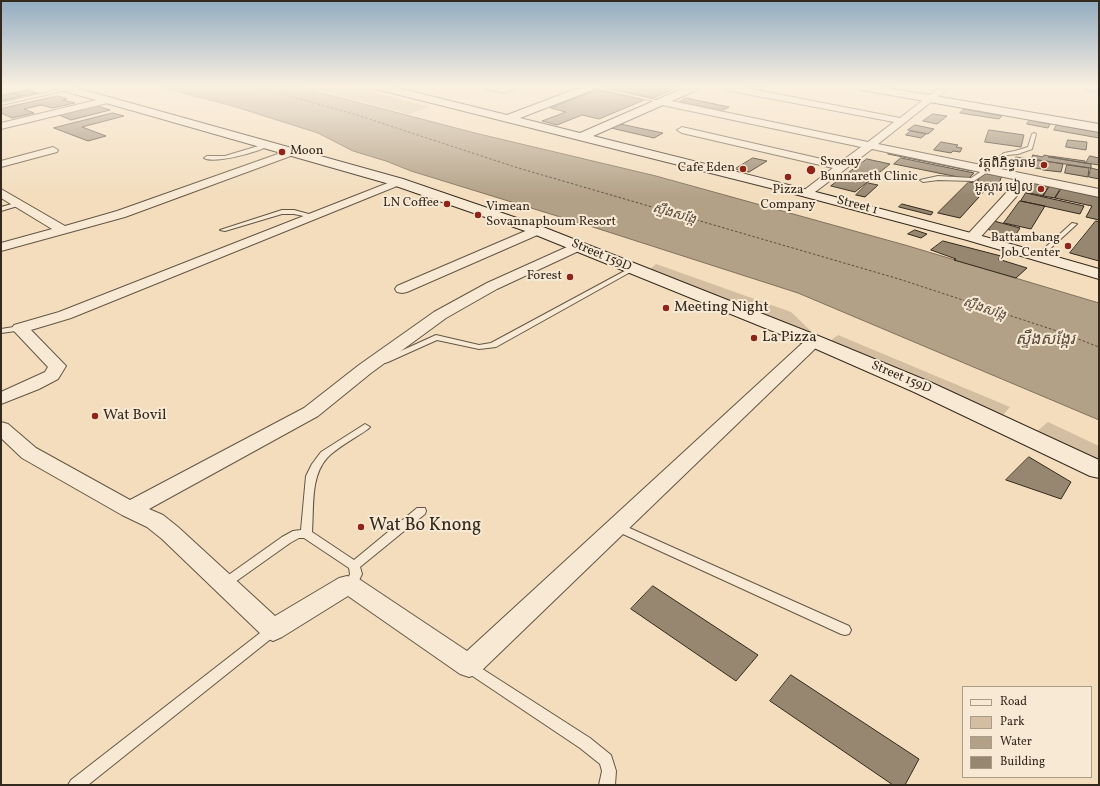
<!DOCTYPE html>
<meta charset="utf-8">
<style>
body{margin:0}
#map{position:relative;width:1100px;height:786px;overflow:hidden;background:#f3ddbd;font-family:Vollkorn,serif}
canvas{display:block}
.frame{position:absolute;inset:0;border:2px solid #34291d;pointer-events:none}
.legend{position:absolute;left:962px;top:686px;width:130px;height:92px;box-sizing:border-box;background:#f7e9d4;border:1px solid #a99c8b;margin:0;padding:5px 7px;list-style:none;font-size:12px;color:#34291d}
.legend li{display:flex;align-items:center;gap:8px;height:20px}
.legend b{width:20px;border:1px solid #a99c8b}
</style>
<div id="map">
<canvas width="1100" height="786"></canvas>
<div class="frame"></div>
<ul class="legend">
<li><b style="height:5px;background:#f7e9d4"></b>Road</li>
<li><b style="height:11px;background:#d3bea2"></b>Park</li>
<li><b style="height:11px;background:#b2a087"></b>Water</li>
<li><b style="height:11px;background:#978770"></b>Building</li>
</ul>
</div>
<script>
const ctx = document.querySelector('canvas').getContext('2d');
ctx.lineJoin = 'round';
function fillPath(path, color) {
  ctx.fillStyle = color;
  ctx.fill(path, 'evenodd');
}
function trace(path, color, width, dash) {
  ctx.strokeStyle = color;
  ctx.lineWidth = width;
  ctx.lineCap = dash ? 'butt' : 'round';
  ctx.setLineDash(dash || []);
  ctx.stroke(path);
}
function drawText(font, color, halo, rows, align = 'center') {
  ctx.font = font + ' Vollkorn,"Noto Sans Khmer",serif';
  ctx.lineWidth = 4;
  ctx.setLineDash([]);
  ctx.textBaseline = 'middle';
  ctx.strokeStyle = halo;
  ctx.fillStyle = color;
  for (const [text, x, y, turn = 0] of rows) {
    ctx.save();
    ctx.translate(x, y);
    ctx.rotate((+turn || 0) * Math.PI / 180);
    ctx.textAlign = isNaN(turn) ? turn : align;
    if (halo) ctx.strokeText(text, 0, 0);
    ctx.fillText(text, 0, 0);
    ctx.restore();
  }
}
fillPath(new Path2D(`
 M 306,87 L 353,87 L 430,107 L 409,114 Z
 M 656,264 L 791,312 L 814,334 L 649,270 Z
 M 838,335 L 1010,407 L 1003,415 L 830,341 Z
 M 1048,422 L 1099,446 L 1099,463 L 1036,432 Z`), '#d3bea2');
const water = new Path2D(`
 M 161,87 L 299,87 L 475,133 L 656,176 L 905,245 L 1099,303 L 1099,420 L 798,293 L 596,228 L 411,171 L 386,161 L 353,151 L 318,133 L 236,107 Z`);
fillPath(water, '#b2a087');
trace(water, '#80705d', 1);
trace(new Path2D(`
 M 257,87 L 357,115 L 515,167 L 899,279 L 1060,332 L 1099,347`), '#5a4d3d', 1, [2.5, 2]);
const building = new Path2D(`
 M 678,87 L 653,98 L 605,88 L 606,87 Z
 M 735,87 L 766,87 L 758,91 Z
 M 28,90 L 37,93 L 22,96 L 13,93 Z
 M 597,90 L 644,100 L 599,119 L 582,115 L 557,125 L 542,121 L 566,112 L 551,108 Z
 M 13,93 L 22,96 L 1,101 L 1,96 Z
 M 58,96 L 67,99 L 62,100 L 75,103 L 52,108 L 41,105 L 24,109 L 34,113 L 12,118 L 1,113 L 1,109 Z
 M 686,98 L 729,107 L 721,111 L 680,102 Z
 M 97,106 L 110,110 L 71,120 L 59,115 Z
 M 964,109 L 1002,116 L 999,119 L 960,113 Z
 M 113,113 L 124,116 L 82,127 L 106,136 L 88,141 L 54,128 Z
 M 933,114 L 947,116 L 937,124 L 923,121 Z
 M 1030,120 L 1050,124 L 1048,128 L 1027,124 Z
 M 620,124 L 663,133 L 654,138 L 611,128 Z
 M 915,125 L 934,129 L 928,134 L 908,130 Z
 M 1057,125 L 1099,132 L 1099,138 L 1054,130 Z
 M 989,130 L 1024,135 L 1021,147 L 985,142 Z
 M 911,131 L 926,134 L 921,138 L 906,135 Z
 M 1068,140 L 1087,142 L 1086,150 L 1066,147 Z
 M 941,142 L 958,145 L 956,147 L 962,148 L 960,152 L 953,151 L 951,153 L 934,150 Z
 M 890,152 L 974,168 L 972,171 L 888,154 Z
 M 1033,155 L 1043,157 L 1044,155 L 1049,156 L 1048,157 L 1091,164 L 1091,168 L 1032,159 Z
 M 1050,156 L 1085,161 L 1085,163 L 1050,157 Z
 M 1090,156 L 1099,158 L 1099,165 L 1086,163 Z
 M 1016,157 L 1043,161 L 1041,169 L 1013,164 Z
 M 753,158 L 767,161 L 749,172 L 735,169 Z
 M 901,158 L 974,173 L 968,179 L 894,164 Z
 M 867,159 L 890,164 L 855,192 L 831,186 Z
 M 1045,161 L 1063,164 L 1061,172 L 1043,170 Z
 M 1067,165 L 1089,168 L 1088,177 L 1065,173 Z
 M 1091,168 L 1099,170 L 1099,179 L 1089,177 Z
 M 983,172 L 1002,176 L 998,185 L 978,181 Z
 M 969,182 L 989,186 L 960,218 L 938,213 Z
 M 1039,182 L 1050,185 L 1043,196 L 1025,192 L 1032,183 Z
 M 868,183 L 878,185 L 865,197 L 856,195 Z
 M 1050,185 L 1062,187 L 1055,198 L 1043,196 Z
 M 1062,187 L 1099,195 L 1099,220 L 1086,217 L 1092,206 L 1055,198 Z
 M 1026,193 L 1084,206 L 1080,214 L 1021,201 Z
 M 1020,201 L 1045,206 L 1031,229 L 1004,223 Z
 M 902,204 L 933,212 L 931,215 L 899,207 Z
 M 994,221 L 1020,228 L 1013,239 L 996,234 L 988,229 Z
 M 1096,221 L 1099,222 L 1099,261 L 1070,253 Z
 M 915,230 L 927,234 L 921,238 L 908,234 Z
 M 943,241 L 1001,256 L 998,259 L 1027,268 L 1016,278 L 954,260 L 956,259 L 931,250 Z
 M 1029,457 L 1071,482 L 1061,499 L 1006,480 Z
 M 653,586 L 758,655 L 736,681 L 631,609 Z
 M 791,675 L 919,759 L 905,785 L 893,785 L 770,701 Z`);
fillPath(building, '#978770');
trace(building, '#34291d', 1);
const lane = new Path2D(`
 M 590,87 L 599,87 L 664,102 L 662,103 Z
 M 65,88 L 67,90 L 1,105 L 1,103 Z
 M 1034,133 L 1036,134 L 1032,149 L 1018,154 L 1007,155 L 989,171 L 974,181 L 938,180 L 923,182 L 920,180 L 938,176 L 971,178 L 985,169 L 1004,153 L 1015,151 L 1028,147 L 1032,134 Z
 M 265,144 L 270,145 C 259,152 215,164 204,158 L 207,156 L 225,156 Z
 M 19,202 L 22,204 L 21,205 L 1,211 L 1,207 Z
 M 282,210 L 294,210 L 316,216 L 313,218 L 294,214 L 282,214 L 225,231 L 220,230 Z
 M 1072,223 L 1077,224 L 1041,257 L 1037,257 L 1037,255 Z
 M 632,267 L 634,268 L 634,270 L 496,347 L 479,349 L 437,340 L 388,362 L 385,363 L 381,360 L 436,335 L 479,345 L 491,343 Z
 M 20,326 L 23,326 L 24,328 L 23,330 L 1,333 L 1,329 Z
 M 365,424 L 370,427 L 368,429 C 357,437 336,448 327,458 C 310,477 314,508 312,532 L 354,560 L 417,508 L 425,508 L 426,511 L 425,514 L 360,567 L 362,574 L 355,589 L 351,591 L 347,589 L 345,586 L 350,574 L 349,568 L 304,538 L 299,538 L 290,543 L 228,587 L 224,589 L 220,587 L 218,584 L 220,581 L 282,537 L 293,531 L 301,530 L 306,476 L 312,464 L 321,452 Z
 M 616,522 L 849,626 L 851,630 L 849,634 L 845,635 L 841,634 L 612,529 L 610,526 L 612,523 Z
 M 273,625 L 277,626 L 279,630 L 277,634 L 88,785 L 68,785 L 71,780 L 269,626 Z
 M 470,661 L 590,738 L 611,755 L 616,771 L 615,785 L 599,785 L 602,771 L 600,764 L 580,748 L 465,671 L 463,667 L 465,663 Z`);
const street = new Path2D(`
 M 485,87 L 520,87 L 505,93 L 486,89 Z
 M 722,87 L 741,87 L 900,118 L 940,87 L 950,87 L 878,144 L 1099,189 L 1099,197 L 1029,182 L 978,240 L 968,240 L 966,237 L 968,234 L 1018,180 L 872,149 L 811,195 L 803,195 L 801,193 L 803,191 L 833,168 L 682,133 L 677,130 L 682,127 L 839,163 L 861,147 L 662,105 L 658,102 L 662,99 L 868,142 L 894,122 L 726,90 Z
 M 1084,87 L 1099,87 L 1099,91 L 1088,90 Z
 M 109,97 L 113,100 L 112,102 L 1,129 L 1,123 Z
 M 53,147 L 58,150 L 57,152 L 1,167 L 1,161 Z
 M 292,149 L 297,152 L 296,154 L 125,217 L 1,251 L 1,243 L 52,229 L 1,198 L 1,189 L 65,226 L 117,211 Z
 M 398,179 L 402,180 L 404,182 L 402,184 L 71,318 L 31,330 L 66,366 L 58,379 L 39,389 L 1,404 L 1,392 L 45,372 L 48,367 L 14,331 L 12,328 L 14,325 L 59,312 Z
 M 537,226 L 542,227 L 543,230 L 542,233 L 407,292 L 402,293 L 397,292 L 395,289 L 397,286 Z
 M 578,242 L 583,243 L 585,246 L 583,249 L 497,289 L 446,318 L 371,373 L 318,416 L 149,509 L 163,515 L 178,527 L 275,616 L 339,578 L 347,576 L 359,579 L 467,651 L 808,338 L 814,336 L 820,338 L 822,341 L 820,344 L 478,674 L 469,677 L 460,674 L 348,596 L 282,637 L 273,641 L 264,637 L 162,539 L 147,527 L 122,515 L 22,458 L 1,438 L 1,422 L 8,424 L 36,448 L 130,500 L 304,408 L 359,365 L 434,312 L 487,283 Z`);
const secondary = new Path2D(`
 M 56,87 L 73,87 L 403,179 L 543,227 L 821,337 L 930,382 L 1099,460 L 1099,478 L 1090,476 L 914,392 L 807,345 L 531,233 L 393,185 L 57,89 Z
 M 375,87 L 394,87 L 507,115 L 581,87 L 596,87 L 595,89 L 520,118 L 580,133 L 686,87 L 700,87 L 699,89 L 593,136 C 762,178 931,220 1099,269 L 1099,279 L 967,240 L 802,196 L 376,89 Z
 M 857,87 L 882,87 L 1099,124 L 1099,132 L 862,90 Z`);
trace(lane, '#645645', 2);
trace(street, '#645645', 2);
trace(secondary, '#34291d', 2);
fillPath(lane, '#f7e9d4');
fillPath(street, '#f7e9d4');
fillPath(secondary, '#f7e9d4');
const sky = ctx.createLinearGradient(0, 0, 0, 197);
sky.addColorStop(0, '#92acc1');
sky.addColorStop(0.44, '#faf0e1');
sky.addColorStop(1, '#faf0e100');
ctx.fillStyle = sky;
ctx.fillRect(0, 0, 1100, 197);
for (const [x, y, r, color] of [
 [282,152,4,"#8f2418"],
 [1044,165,4,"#8f2418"],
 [743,169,4,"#8f2418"],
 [811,170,5,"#8f2418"],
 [788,177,4,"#8f2418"],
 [1041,189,4,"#8f2418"],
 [447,204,4,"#8f2418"],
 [478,215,4,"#8f2418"],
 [1068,246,4,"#8f2418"],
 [570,277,4,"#8f2418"],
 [666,308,4,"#8f2418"],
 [754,338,4,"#8f2418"],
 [95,416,4,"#8f2418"],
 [361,527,4,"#8f2418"]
]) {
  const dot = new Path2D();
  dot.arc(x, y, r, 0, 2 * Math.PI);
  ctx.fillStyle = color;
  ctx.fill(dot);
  trace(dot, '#f7e9d4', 1.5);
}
drawText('13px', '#34291d', '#f7e9d4', [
 ["Moon",290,152,"left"],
 ["Svoeuy",820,163,"left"],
 ["Bunnareth Clinic",820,178,"left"],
 ["វត្តពិភិទ្ធារាម",1036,165],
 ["Cafe Eden",735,169],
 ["អូស្ការ មៀល",1033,189],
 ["Pizza",788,191,"center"],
 ["Company",788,206,"center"],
 ["LN Coffee",439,204],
 ["Vimean",486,208,"left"],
 ["Sovannaphoum Resort",486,223,"left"],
 ["Battambang",1060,239],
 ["Job Center",1060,254],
 ["Forest",562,277]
], 'right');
drawText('13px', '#34291d', '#f7e9d4', [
 ["Street 1",857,206,15],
 ["Street 159D",601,256,23],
 ["Street 159D",901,378,23]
]);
drawText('italic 13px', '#5a4d3d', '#f7e9d4', [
 ["ស្ទឹងសង្កែ",674,215,16],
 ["ស្ទឹងសង្កែ",984,310,19]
]);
drawText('15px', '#34291d', '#f7e9d4', [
 ["Meeting Night",674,308],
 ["La Pizza",762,338],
 ["Wat Bovil",103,416]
], 'left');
drawText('italic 16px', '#5a4d3d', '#f7e9d4', [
 ["ស្ទឹងសង្កែរ",1045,341]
]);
drawText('18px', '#34291d', '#f7e9d4', [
 ["Wat Bo Knong",369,527]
], 'left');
</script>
